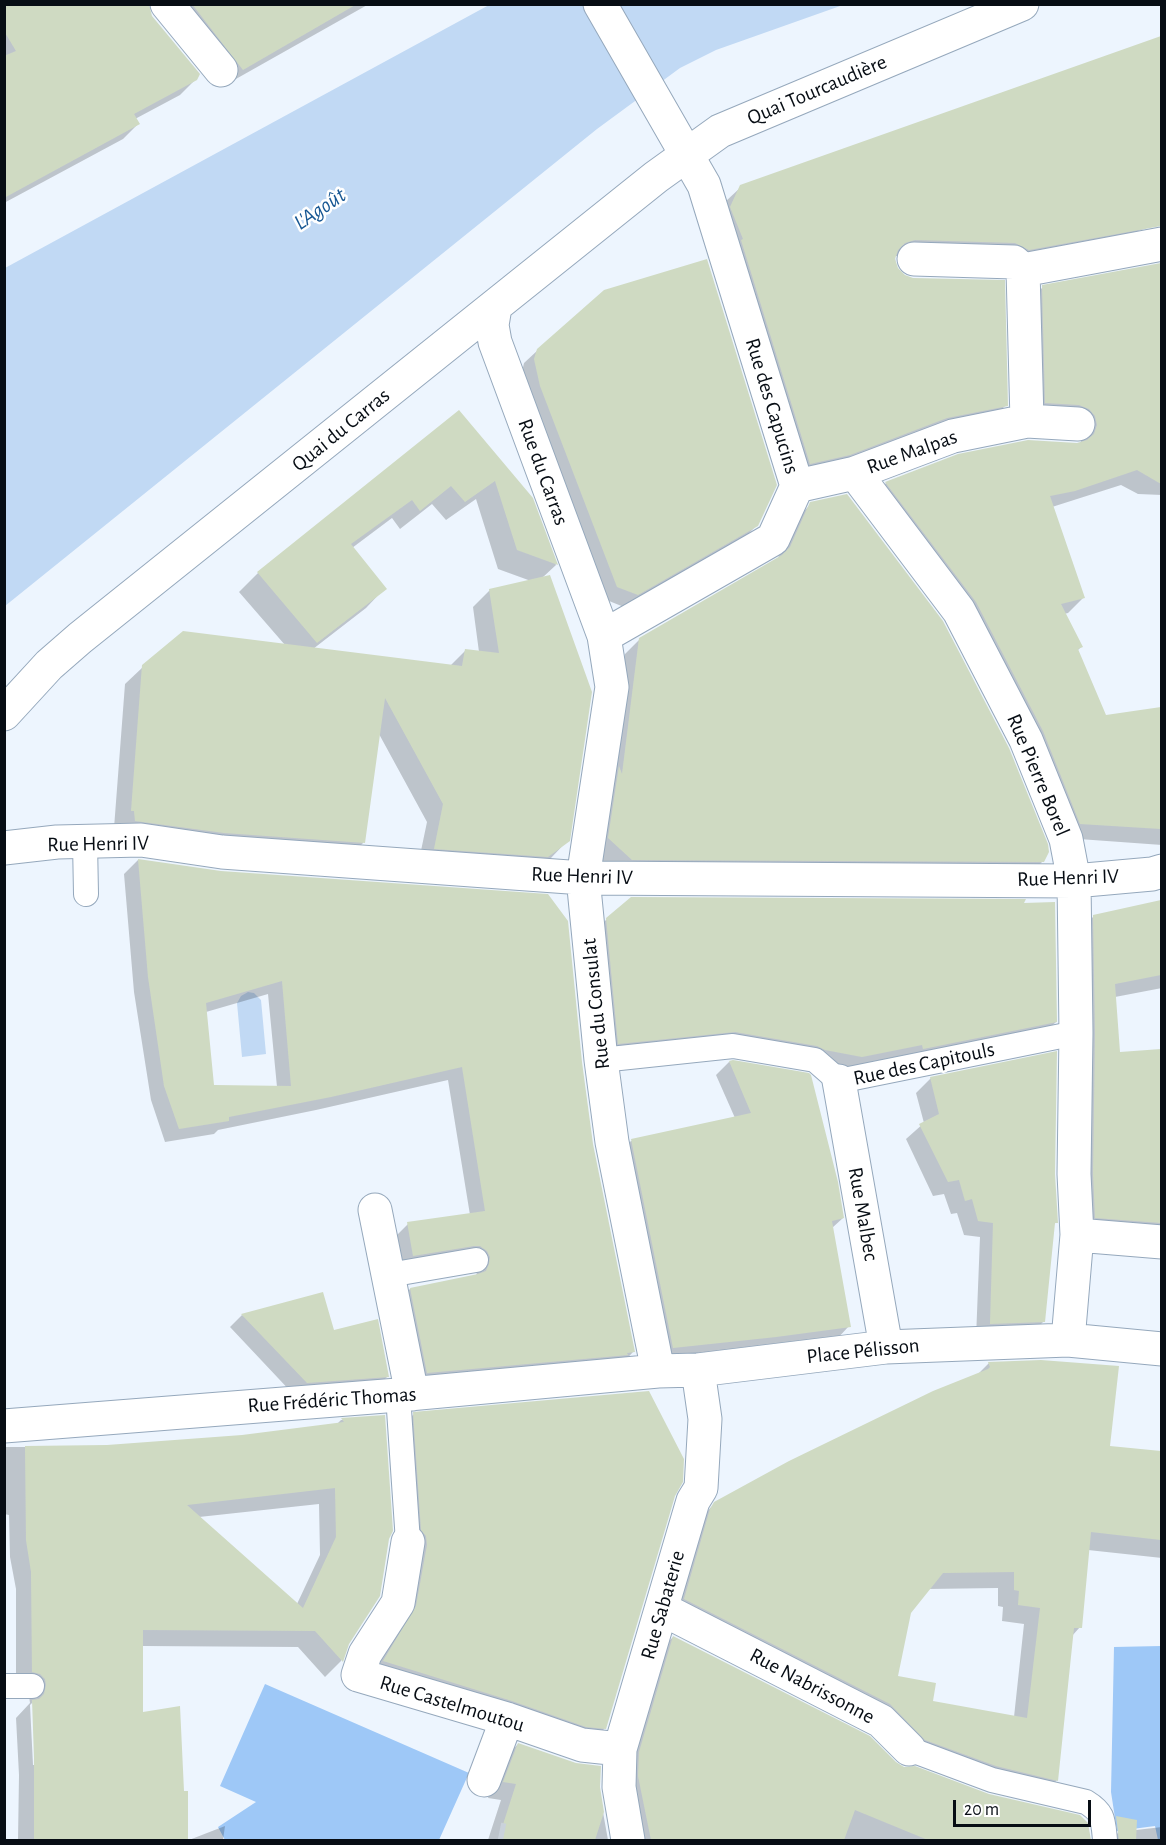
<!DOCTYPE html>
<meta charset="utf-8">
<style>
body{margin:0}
#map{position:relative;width:1166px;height:1845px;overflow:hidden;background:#edf5fe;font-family:"Alegreya Sans",sans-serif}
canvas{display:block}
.frame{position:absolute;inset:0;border:6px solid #070d14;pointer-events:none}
.scale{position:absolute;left:953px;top:1800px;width:138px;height:27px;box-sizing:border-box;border:3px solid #070d14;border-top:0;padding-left:8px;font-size:18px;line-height:21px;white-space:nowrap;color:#070d14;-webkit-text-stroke:4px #fff;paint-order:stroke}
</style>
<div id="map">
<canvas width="1166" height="1845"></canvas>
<div class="frame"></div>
<div class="scale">20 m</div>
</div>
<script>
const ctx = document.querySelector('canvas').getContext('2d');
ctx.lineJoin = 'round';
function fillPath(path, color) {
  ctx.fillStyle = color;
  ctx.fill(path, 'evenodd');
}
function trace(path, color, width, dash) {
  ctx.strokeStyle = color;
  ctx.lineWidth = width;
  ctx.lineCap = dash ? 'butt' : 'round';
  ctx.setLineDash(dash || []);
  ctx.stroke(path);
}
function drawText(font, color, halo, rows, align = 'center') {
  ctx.font = font + ' "Alegreya Sans",sans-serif';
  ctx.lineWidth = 5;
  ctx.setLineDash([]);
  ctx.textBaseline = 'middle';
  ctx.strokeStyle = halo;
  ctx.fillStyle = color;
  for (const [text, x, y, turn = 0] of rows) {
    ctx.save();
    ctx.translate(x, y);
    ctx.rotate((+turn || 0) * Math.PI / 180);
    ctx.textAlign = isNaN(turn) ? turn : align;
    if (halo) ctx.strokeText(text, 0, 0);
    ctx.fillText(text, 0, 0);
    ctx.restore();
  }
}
fillPath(new Path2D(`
 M 1161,1646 L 1161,1840 L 1158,1840 L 1155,1826 L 1117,1831 L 1111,1792 L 1114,1647 Z
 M 265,1684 L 469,1773 L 439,1840 L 225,1840 L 218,1827 L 256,1802 L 220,1786 Z`), '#9ec8f7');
fillPath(new Path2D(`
 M 489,5 L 843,5 L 716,50 L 680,68 L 597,129 L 5,606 L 5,268 Z
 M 248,992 L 254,993 L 261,1000 L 266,1054 L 242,1057 L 237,1003 L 241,996 Z`), '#c1d9f4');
fillPath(new Path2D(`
 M 4,4 L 151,16 L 196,79 L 180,95 L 135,119 L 138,124 L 123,139 L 4,203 Z
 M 163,4 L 369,4 L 227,84 Z
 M 1162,37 L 1162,223 L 1123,236 L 999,258 L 895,256 L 896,269 L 1006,405 L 991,420 L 795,478 L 725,202 L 741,187 Z
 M 1162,265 L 1162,495 L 1138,494 L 1121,485 L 1052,507 L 1083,598 L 1068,613 L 1064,614 L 1081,647 L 1077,651 L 1105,717 L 1162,709 L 1162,845 L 1065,838 L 1028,747 L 871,498 L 886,483 L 1081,443 L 1080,431 L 1031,418 L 1028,302 L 1043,287 Z
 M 538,350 L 757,525 L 744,538 L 624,607 L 604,599 L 522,372 L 524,363 Z
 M 458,412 L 531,498 L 556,565 L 542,578 L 568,840 L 551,858 L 530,873 L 418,865 L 427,822 L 379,734 L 363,843 L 346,860 L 114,828 L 125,684 L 143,667 L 285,645 L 239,592 L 258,573 ZM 476,499 L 498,569 L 531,581 L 490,590 L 473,607 L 479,652 L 466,650 L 450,666 L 313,649 L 366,608 L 384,589 L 352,548 L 392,518 L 400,529 L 432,504 L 446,520 Z
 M 811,504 L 1043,861 L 1028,876 L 617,874 L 594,853 L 610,777 L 625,654 L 640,639 L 777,560 L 796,519 Z
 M 138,860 L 581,1063 L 592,1145 L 633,1352 L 620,1366 L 413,1387 L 396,1303 L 410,1289 L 476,1276 L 477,1272 L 399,1270 L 394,1238 L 408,1224 L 470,1215 L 448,1080 L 316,1110 L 218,1130 L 214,1134 L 165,1142 L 151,1100 L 134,992 L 124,874 ZM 268,994 L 277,1087 L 213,1086 L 206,1012 Z
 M 1162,903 L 1162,988 L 1115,997 L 1118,1053 L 1162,1050 L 1162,1247 L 1079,1234 L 1077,933 L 1094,916 Z
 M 607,919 L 1056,1022 L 1038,1039 L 843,1074 L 717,1049 L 601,1061 L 589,937 Z
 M 729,1062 L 808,1075 L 843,1218 L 832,1228 L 849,1326 L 836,1340 L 659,1361 L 618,1154 L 631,1141 L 735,1118 L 716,1075 Z
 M 931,1078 L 1054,1174 L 1056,1222 L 1053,1226 L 1044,1321 L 1029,1336 L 976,1338 L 980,1237 L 964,1235 L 957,1213 L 951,1214 L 944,1194 L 933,1196 L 906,1139 L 924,1123 L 916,1093 Z
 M 242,1315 L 388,1376 L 375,1389 L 294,1395 L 230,1327 Z
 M 989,1363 L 1108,1447 L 1162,1453 L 1162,1558 L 1088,1550 L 1080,1627 L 1072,1636 L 1057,1780 L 1041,1797 L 979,1782 L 668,1616 L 698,1521 L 715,1503 L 977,1375 ZM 998,1588 L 998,1606 L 1003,1607 L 1002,1621 L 1024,1624 L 1014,1717 L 931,1702 L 896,1677 L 909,1612 L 928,1589 Z
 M 414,1414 L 674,1495 L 605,1728 L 588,1745 L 367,1678 L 400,1625 L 397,1431 Z
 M 384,1416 L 348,1643 L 341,1661 L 325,1677 L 298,1647 L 142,1646 L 142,1714 L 182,1792 L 186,1792 L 186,1840 L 18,1840 L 19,1775 L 16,1718 L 30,1703 L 29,1696 L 16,1688 L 16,1589 L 10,1557 L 9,1515 L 4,1514 L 4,1447 L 107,1447 L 243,1436 L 337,1424 L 341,1420 ZM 319,1504 L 320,1555 L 297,1604 L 199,1517 ZM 33,1702 L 36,1765 L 33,1765 L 30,1705 Z
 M 673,1637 L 903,1768 L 1089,1836 L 1090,1840 L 628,1840 L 622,1803 L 657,1654 Z
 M 518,1744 L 599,1790 L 608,1840 L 488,1840 L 501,1800 L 488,1798 L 502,1761 Z
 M 225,1826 L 223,1840 L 189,1840 Z
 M 1162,1827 L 1162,1840 L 1111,1840 L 1119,1832 Z`), '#0003');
fillPath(new Path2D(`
 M 4,4 L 149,4 L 152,16 L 200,74 L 197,80 L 134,114 L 140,124 L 4,198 L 4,56 L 16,51 L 4,31 Z
 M 192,4 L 357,4 L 243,70 Z
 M 1161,36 L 1161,226 L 1029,250 L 1015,243 L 915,240 L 905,243 L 898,250 L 895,259 L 898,268 L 905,275 L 913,278 L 1005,280 L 1008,406 L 947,418 L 850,455 L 810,464 L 741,240 L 743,239 L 730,207 L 740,185 Z
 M 707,259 L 777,485 L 758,526 L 638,595 L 617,587 L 540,386 L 534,359 L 537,349 L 604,290 Z
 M 1161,263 L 1161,484 L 1137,470 L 1075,491 L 1050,496 L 1085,598 L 1061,604 L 1083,647 L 1078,649 L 1106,715 L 1161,707 L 1161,829 L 1080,824 L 1043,731 L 976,602 L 885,482 L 958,454 L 1028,440 L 1077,443 L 1087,440 L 1094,434 L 1097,425 L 1095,416 L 1089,409 L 1079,405 L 1045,403 L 1042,285 Z
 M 459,410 L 533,498 L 558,565 L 517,550 L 495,481 L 465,502 L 451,486 L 420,511 L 412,500 L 351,544 L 387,589 L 317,643 L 257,572 Z
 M 847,494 L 943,621 L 1009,748 L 1048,844 L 1049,852 L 1044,862 L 632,860 L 608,838 L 619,766 L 622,774 L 639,638 L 782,555 L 790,547 L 810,502 Z
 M 550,575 L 592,692 L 570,841 L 548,857 L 434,849 L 443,804 L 385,698 L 365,843 L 224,833 L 135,821 L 134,811 L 131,811 L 142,665 L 183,631 L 462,666 L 465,649 L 499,653 L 489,589 Z
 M 138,859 L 221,871 L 548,894 L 568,921 L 582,1062 L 593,1144 L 635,1352 L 627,1353 L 628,1355 L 427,1373 L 410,1288 L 478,1274 L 486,1271 L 489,1264 L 490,1257 L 487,1251 L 480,1246 L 474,1246 L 413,1256 L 407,1222 L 485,1211 L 462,1067 L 331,1097 L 229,1117 L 229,1121 L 179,1129 L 164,1086 L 148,977 ZM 282,981 L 291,1086 L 214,1085 L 206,1003 Z
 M 631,897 L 1026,899 L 1024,903 L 1055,902 L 1057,1022 L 923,1049 L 922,1045 L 862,1057 L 825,1050 L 817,1046 L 735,1032 L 618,1044 L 606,918 Z
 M 1161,900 L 1161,975 L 1115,984 L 1120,1052 L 1161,1049 L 1161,1223 L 1095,1218 L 1093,1174 L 1095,1033 L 1093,915 Z
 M 1057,1051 L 1055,1174 L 1058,1223 L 1055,1223 L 1045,1322 L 990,1324 L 993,1223 L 978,1221 L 972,1199 L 965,1201 L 959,1180 L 948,1182 L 919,1124 L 939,1114 L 930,1077 Z
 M 733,1060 L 809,1073 L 811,1075 L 838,1182 L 844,1218 L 832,1221 L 851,1327 L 776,1337 L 673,1348 L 631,1139 L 751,1113 L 729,1061 Z
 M 323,1292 L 334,1330 L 378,1319 L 389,1377 L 307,1383 L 241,1314 Z
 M 1041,1360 L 1119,1366 L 1110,1446 L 1161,1451 L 1161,1540 L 1091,1532 L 1082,1628 L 1074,1628 L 1058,1781 L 996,1766 L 925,1740 L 890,1704 L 684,1599 L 710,1509 L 714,1502 L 789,1461 L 933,1391 L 988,1369 L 990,1367 L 988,1362 ZM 1014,1572 L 1014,1590 L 1019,1591 L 1018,1605 L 1040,1608 L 1027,1718 L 933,1701 L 936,1683 L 898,1676 L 911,1613 L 943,1573 Z
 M 649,1391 L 684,1459 L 683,1482 L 675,1496 L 606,1729 L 586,1727 L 512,1701 L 383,1661 L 416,1606 L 427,1545 L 426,1536 L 421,1530 L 413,1412 Z
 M 385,1415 L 393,1531 L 389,1539 L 380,1596 L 349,1644 L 343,1662 L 315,1631 L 143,1630 L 143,1712 L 180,1706 L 184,1791 L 188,1791 L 188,1840 L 34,1840 L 34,1758 L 32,1700 L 39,1699 L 44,1694 L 46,1685 L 45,1679 L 40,1674 L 32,1672 L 31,1572 L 26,1540 L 25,1446 L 107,1445 L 242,1435 L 344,1422 L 341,1418 ZM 335,1488 L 336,1537 L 303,1608 L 187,1505 Z
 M 673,1636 L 870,1736 L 896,1762 L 904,1767 L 915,1766 L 989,1794 L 1080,1815 L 1088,1823 L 1091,1840 L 928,1840 L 855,1810 L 844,1840 L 651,1840 L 638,1776 L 639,1752 Z
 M 518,1743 L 576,1763 L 601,1766 L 600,1787 L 604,1812 L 595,1840 L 498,1840 L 516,1784 L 503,1782 Z
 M 1116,1816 L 1137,1820 L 1136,1840 L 1119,1840 Z`), '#cfdac2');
trace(new Path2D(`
 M 498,1839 L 503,1840`), '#cad2db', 33, [33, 16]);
const lane = new Path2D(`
 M 85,842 L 86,894
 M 601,1060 L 733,1046 L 815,1060 L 839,1081 L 1076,1033
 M 389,1275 L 476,1260
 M 398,1395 L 408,1542
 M 4,1686 L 32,1686
 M 909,1749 L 992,1780 L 1086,1802 C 1104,1813 1103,1820 1105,1840`);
const street = new Path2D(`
 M 167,4 L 221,70
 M 600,4 L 704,185 L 797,486 L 773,539 L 604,636
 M 914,259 L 1014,262 L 1023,270
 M 495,307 L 492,325 L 495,342 L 604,636 L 612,687 L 583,878 L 601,1060 L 612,1142 L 658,1371
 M 1027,421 L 1078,424
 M 855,473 L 959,611 L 1026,740 L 1066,839 L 1074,881 L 1076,1033 L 1074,1174 L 1077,1235 L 1068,1340
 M 797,486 L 855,473 L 953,436 L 1027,421 L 1023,270 L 1162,244
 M 4,714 L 49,665 L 80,638 L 656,177 L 720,131 L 1022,4
 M 4,848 L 57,842 L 141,840 L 222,852 L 583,878 L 1074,881 L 1152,874 L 1162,871
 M 839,1081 L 886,1347
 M 375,1210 L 412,1394
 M 1077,1235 L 1162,1242
 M 4,1426 L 398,1395 L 658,1371 L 698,1370 L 886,1347 L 1068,1340 L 1162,1349
 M 408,1542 L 398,1603 L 365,1654 L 358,1675 L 507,1719 L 582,1745 L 620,1749
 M 662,1609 L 881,1721 L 909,1749
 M 484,1780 L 507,1719
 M 628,1840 L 619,1787 L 620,1749 L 693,1501 L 701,1488 L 705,1419 L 698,1370`);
trace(lane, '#95a8bc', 26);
trace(street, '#95a8bc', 35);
trace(lane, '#fff', 24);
trace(street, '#fff', 33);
drawText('21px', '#070d14', '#fff', [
 ["Quai Tourcaudière",817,90,-23],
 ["Rue des Capucins",772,406,73],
 ["Quai du Carras",341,430,-39],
 ["Rue Malpas",912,452,-20],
 ["Rue du Carras",543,472,70],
 ["Rue Pierre Borel",1038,775,67],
 ["Rue Henri IV",98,844,-1],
 ["Rue Henri IV",582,876,2],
 ["Rue Henri IV",1068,878,-2],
 ["Rue du Consulat",596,1004,-96],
 ["Rue des Capitouls",924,1064,-12],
 ["Rue Malbec",863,1214,80],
 ["Place Pélisson",863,1351,-6],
 ["Rue Frédéric Thomas",332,1400,-4],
 ["Rue Sabaterie",663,1605,-74],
 ["Rue Nabrissonne",812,1686,28],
 ["Rue Castelmoutou",452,1704,17]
]);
drawText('italic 22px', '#165692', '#fff', [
 ["L'Agoût",320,209,-34]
]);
</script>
